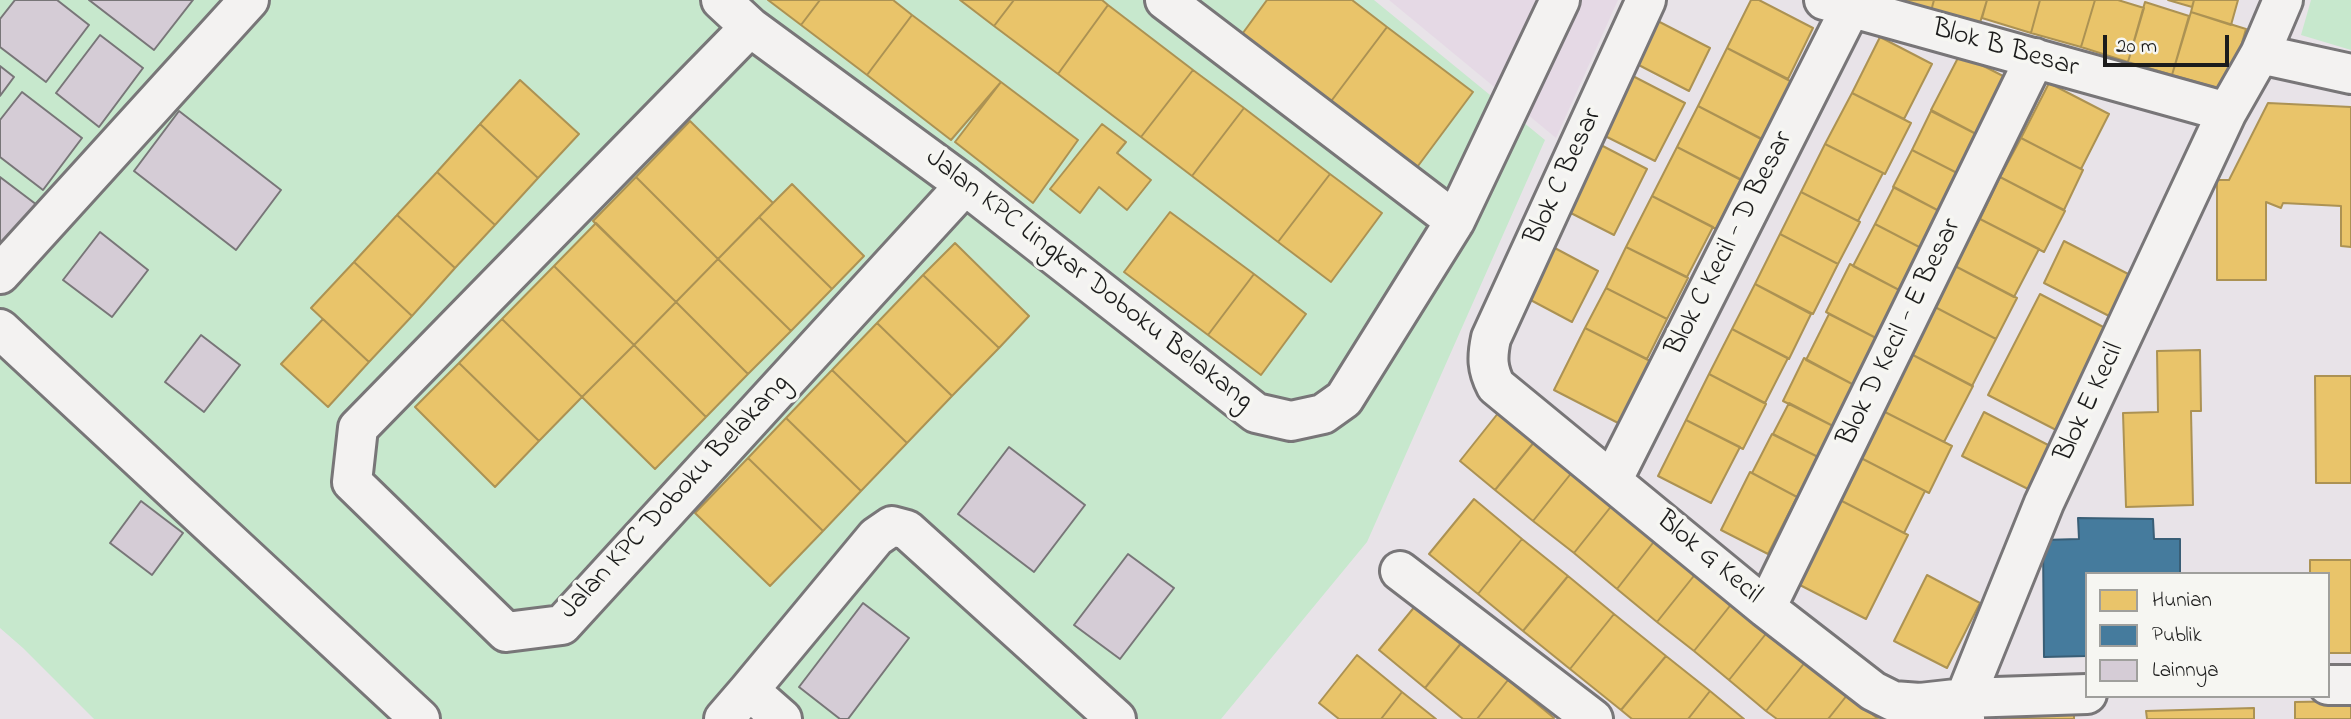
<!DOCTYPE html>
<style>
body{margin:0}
#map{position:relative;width:2351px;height:719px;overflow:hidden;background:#e8e3e8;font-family:"Indie Flower",sans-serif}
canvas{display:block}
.legend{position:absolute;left:2085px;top:572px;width:245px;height:126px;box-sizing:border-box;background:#f6f6f2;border:2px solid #9f9f9c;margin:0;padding:9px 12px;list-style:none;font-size:21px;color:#1c1c1c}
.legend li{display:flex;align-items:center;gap:14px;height:35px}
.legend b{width:35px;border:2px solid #9f9f9c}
.scale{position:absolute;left:2103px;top:35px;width:126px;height:32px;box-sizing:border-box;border:4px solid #1c1c1c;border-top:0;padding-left:9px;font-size:21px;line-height:24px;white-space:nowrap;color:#1c1c1c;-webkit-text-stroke:5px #f6f6f2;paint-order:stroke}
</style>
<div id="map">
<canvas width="2351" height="719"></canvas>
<ul class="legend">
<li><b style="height:19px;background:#e9c46a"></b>Hunian</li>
<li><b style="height:19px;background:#457b9d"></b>Publik</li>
<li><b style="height:19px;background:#d5ccd6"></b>Lainnya</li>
</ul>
<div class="scale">20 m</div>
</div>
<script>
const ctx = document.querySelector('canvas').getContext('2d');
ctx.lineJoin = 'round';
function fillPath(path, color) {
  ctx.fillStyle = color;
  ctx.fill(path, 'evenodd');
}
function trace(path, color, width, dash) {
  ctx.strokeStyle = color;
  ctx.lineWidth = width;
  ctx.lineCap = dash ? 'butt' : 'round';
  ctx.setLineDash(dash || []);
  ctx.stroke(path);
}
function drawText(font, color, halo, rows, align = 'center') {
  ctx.font = font + ' "Indie Flower",sans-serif';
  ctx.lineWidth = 7;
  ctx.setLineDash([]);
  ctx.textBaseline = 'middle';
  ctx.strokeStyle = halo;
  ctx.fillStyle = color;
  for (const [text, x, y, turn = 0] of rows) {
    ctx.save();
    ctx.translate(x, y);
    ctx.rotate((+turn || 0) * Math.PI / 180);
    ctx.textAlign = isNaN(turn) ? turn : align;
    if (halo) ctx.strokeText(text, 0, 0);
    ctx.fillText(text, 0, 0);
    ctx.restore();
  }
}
fillPath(new Path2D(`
 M 1389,0 L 1618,0 L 1556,138 Z`), '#e5d9e5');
fillPath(new Path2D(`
 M 0,0 L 1374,0 L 1545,140 L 1367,542 L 1221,719 L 94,719 L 23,648 L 0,628 Z
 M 2311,0 L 2351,0 L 2351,50 L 2301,35 Z`), '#c7e8cd');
const homes = new Path2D(`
 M 768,0 L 820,0 L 801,25 Z
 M 820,0 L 893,0 L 912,15 L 867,75 L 801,25 Z
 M 960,0 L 1014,0 L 994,26 Z
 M 1014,0 L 1102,0 L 1108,5 L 1058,74 L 994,26 Z
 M 1267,0 L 1352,0 L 1387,27 L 1329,104 L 1240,37 Z
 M 1751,0 L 1759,0 L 1813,28 L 1788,79 L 1727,48 Z
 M 1882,0 L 1934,0 L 1930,15 Z
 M 1934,0 L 1987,0 L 1979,26 L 1931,11 Z
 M 1987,0 L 2040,0 L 2031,33 L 1982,18 Z
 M 2040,0 L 2095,0 L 2081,47 L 2031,33 Z
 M 2095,0 L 2118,0 L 2144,8 L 2128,62 L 2081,47 Z
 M 2168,0 L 2194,0 L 2192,7 Z
 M 2194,0 L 2238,0 L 2231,25 L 2191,12 Z
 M 2145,2 L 2189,16 L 2172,75 L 2128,62 Z
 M 1108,5 L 1193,70 L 1141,137 L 1058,74 Z
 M 2191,12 L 2246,29 L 2228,91 L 2172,75 Z
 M 912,15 L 1001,82 L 951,140 L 867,75 Z
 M 1650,17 L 1710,48 L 1689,91 L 1629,60 Z
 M 1387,27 L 1473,92 L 1415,170 L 1329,104 Z
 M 1880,37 L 1932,64 L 1904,119 L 1852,93 Z
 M 1727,48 L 1792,82 L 1763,140 L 1698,106 Z
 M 1960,54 L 2009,79 L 1980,136 L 1931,110 Z
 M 1193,70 L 1244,108 L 1192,176 L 1141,137 Z
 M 1627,73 L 1685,103 L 1655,161 L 1597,132 Z
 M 520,80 L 579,134 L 538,178 L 480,124 Z
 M 1001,82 L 1078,140 L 1033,203 L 955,142 Z
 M 2049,83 L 2109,114 L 2081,169 L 2021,138 Z
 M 1852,93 L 1911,123 L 1885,174 L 1825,144 Z
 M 2268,103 L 2351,107 L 2351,247 L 2341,246 L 2341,206 L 2283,203 L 2281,208 L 2266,202 L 2266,280 L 2217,280 L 2217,180 L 2229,180 Z
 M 1698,106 L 1762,139 L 1742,180 L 1677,147 Z
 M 1244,108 L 1330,174 L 1278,242 L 1192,176 Z
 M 1931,111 L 1980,136 L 1961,175 L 1912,150 Z
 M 690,121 L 773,203 L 718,259 L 636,177 Z
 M 480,124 L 538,178 L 495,225 L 437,172 Z
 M 1102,124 L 1126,142 L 1117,153 L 1151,180 L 1127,210 L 1099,187 L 1080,213 L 1050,189 Z
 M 2021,138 L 2083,170 L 2064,210 L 2000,177 Z
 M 1597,143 L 1647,169 L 1614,235 L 1563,209 Z
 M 1825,144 L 1883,173 L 1858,221 L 1801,192 Z
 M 1677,147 L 1741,180 L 1716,229 L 1652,196 Z
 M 1912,150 L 1961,175 L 1941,212 L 1893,187 Z
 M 437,172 L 495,225 L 455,268 L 397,215 Z
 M 1330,174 L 1382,213 L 1331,282 L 1278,242 Z
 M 636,177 L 718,259 L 676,302 L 593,221 Z
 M 2000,177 L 2065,211 L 2044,252 L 1980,219 Z
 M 792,184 L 864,256 L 832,289 L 759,217 Z
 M 1894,187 L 1941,212 L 1923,249 L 1875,224 Z
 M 1801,192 L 1860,222 L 1838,264 L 1780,234 Z
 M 1652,196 L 1713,227 L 1687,277 L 1626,247 Z
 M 1170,212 L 1254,274 L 1208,335 L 1124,272 Z
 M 397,215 L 455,268 L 412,316 L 354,262 Z
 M 759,217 L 832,289 L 791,331 L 718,259 Z
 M 1980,219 L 2039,249 L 2014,297 L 1955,266 Z
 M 596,223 L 676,302 L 634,345 L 554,266 Z
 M 1875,224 L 1923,249 L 1901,291 L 1853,266 Z
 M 1780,234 L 1838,264 L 1813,314 L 1755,284 Z
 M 2064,241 L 2136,278 L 2115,319 L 2044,283 Z
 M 955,243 L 1029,316 L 999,348 L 923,275 Z
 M 1551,246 L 1598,271 L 1572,322 L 1525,297 Z
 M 1626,247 L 1688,278 L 1667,319 L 1606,288 Z
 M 718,259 L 791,331 L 748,374 L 676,302 Z
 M 354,262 L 412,316 L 369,362 L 311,308 Z
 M 1850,264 L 1901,291 L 1878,339 L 1826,312 Z
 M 554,266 L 634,345 L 582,397 L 502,319 Z
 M 1955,266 L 2017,298 L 1996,339 L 1935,307 Z
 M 1254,274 L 1306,314 L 1261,375 L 1208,335 Z
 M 923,275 L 999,348 L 952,396 L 877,323 Z
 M 1755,284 L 1811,314 L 1789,359 L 1732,329 Z
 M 1606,288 L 1667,319 L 1647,359 L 1585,328 Z
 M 2040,294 L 2111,331 L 2060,432 L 1988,395 Z
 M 676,302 L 748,374 L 706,417 L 634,345 Z
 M 1935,307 L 1996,339 L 1972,386 L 1911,354 Z
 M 1829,314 L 1878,339 L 1854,385 L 1806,360 Z
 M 323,319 L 369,362 L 328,407 L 281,364 Z
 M 502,319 L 582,397 L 539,441 L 459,363 Z
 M 877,323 L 952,396 L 907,443 L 832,370 Z
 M 1585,328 L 1654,363 L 1622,425 L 1554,390 Z
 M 1732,329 L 1788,358 L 1765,403 L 1709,374 Z
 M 634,345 L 706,417 L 655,469 L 582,397 Z
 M 2200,350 L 2201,411 L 2191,411 L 2193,505 L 2126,507 L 2123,413 L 2158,412 L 2157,351 Z
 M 1911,354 L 1973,386 L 1944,442 L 1883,411 Z
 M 1804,358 L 1854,385 L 1833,426 L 1783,401 Z
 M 459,363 L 539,441 L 495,487 L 415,407 Z
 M 832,370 L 907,443 L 861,491 L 786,418 Z
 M 1709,374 L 1766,404 L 1743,449 L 1686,420 Z
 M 2315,376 L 2351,376 L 2351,483 L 2316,483 Z
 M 1789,403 L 1833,426 L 1818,457 L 1773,434 Z
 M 1883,411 L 1952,446 L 1929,493 L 1859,457 Z
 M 1499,412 L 1535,441 L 1495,490 L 1460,461 Z
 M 1984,412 L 2052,447 L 2030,490 L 1962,456 Z
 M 786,418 L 861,491 L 823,531 L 748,458 Z
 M 1686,420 L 1740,447 L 1711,503 L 1658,476 Z
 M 1772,434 L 1818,457 L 1797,497 L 1752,473 Z
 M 1535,441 L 1573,471 L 1533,521 L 1495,490 Z
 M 1859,457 L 1925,491 L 1904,533 L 1838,499 Z
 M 748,458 L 823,531 L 770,586 L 695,513 Z
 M 1573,471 L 1613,504 L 1574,553 L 1533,521 Z
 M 1750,472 L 1797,497 L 1768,554 L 1721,530 Z
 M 1474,499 L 1522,539 L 1478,594 L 1429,554 Z
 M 1838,499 L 1908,535 L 1866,619 L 1796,583 Z
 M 1613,504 L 1656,539 L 1617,589 L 1574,553 Z
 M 1522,539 L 1568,576 L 1523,631 L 1478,594 Z
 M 1656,539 L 1697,572 L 1657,622 L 1617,589 Z
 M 2310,560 L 2351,560 L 2351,653 L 2328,653 L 2328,574 L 2310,574 Z
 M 1697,572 L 1733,602 L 1694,651 L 1657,622 Z
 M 1927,575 L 1980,603 L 1947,668 L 1894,641 Z
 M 1568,576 L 1614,614 L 1570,669 L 1523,631 Z
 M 1733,602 L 1769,630 L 1729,680 L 1694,651 Z
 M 1416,605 L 1462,642 L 1425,688 L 1379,650 Z
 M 1614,614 L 1666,656 L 1621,710 L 1570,669 Z
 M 1769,630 L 1806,661 L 1766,711 L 1729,680 Z
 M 1462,642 L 1508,680 L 1477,719 L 1463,719 L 1425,688 Z
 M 1357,655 L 1402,692 L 1381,719 L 1339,719 L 1319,703 Z
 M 1666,656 L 1710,691 L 1688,719 L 1632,719 L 1621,710 Z
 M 1806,661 L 1848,694 L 1828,719 L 1777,719 L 1766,711 Z
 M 1508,680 L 1554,718 L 1553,719 L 1477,719 Z
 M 1710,691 L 1744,719 L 1688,719 Z
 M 1402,692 L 1436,719 L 1381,719 Z
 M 1848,694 L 1878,719 L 1828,719 Z
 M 2351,701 L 2351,719 L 2295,719 L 2295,702 Z
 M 2254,708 L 2254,719 L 2147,719 L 2146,711 Z
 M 2074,713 L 2074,719 L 2001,719 L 2001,714 Z`);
fillPath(homes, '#e9c46a');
trace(homes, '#ac9253', 2);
const public = new Path2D(`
 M 2078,518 L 2153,519 L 2154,539 L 2180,539 L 2180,574 L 2087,574 L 2087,656 L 2044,657 L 2043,540 L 2079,539 Z`);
fillPath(public, '#457b9d');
trace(public, '#395e76', 2);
const building = new Path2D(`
 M 15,0 L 57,0 L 89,25 L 46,82 L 0,47 L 0,19 Z
 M 89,0 L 193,0 L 154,50 Z
 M 100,35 L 143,68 L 99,127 L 56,93 Z
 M 0,66 L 14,77 L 0,96 Z
 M 22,92 L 82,138 L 43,190 L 0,157 L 0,120 Z
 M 179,111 L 281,190 L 236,250 L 134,171 Z
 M 0,177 L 37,205 L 0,254 Z
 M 100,232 L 148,270 L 112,317 L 63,280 Z
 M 201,335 L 240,365 L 204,412 L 165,382 Z
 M 1009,447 L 1085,505 L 1034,572 L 958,514 Z
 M 141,501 L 183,533 L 152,575 L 110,543 Z
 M 1128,554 L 1174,588 L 1120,659 L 1074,625 Z
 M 863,603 L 909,638 L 848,719 L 840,719 L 799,687 Z`);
fillPath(building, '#d5ccd6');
trace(building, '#787678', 2);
const minor = new Path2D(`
 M 721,0 L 750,27 L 965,185 L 1256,413 L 1291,421 L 1323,414 L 1344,399 L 1455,221 L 1165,0
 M 1646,0 L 1491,338 C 1487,357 1487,369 1496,386 L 1766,608 L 1873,691 L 1893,701 L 1920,703 L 1965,698 L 2087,694
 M 1824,0 L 2227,112
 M 750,27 L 358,428 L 352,482 L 506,632 L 562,625 L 965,185
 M 2260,54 L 2351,74
 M 1455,221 L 1560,0
 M 0,274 L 249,0
 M 0,329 L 420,719
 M 1613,479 L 1850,9
 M 1400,571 L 1593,719
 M 1766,608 L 2035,58
 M 2328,685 L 2351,685
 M 749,690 L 876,537 L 892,526 L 907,530 L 1116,719
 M 724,719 L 749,690 L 782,719
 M 1965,719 L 1965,698 L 2044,503 L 2227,112 L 2260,54 L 2283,0`);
trace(minor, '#787678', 44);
trace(minor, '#f3f2f1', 38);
drawText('28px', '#1c1c1c', '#f6f6f2', [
 ["Blok B Besar",2005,50,16],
 ["Blok C Besar",1565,177,-65],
 ["Blok C Kecil - D Besar",1731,244,-63],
 ["Jalan KPC Lingkar Doboku Belakang",1088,281,38],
 ["Blok D Kecil - E Besar",1901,333,-64],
 ["Blok E Kecil",2091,403,-65],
 ["Jalan KPC Doboku Belakang",676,498,-47],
 ["Blok G Kecil",1708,559,40]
]);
</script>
